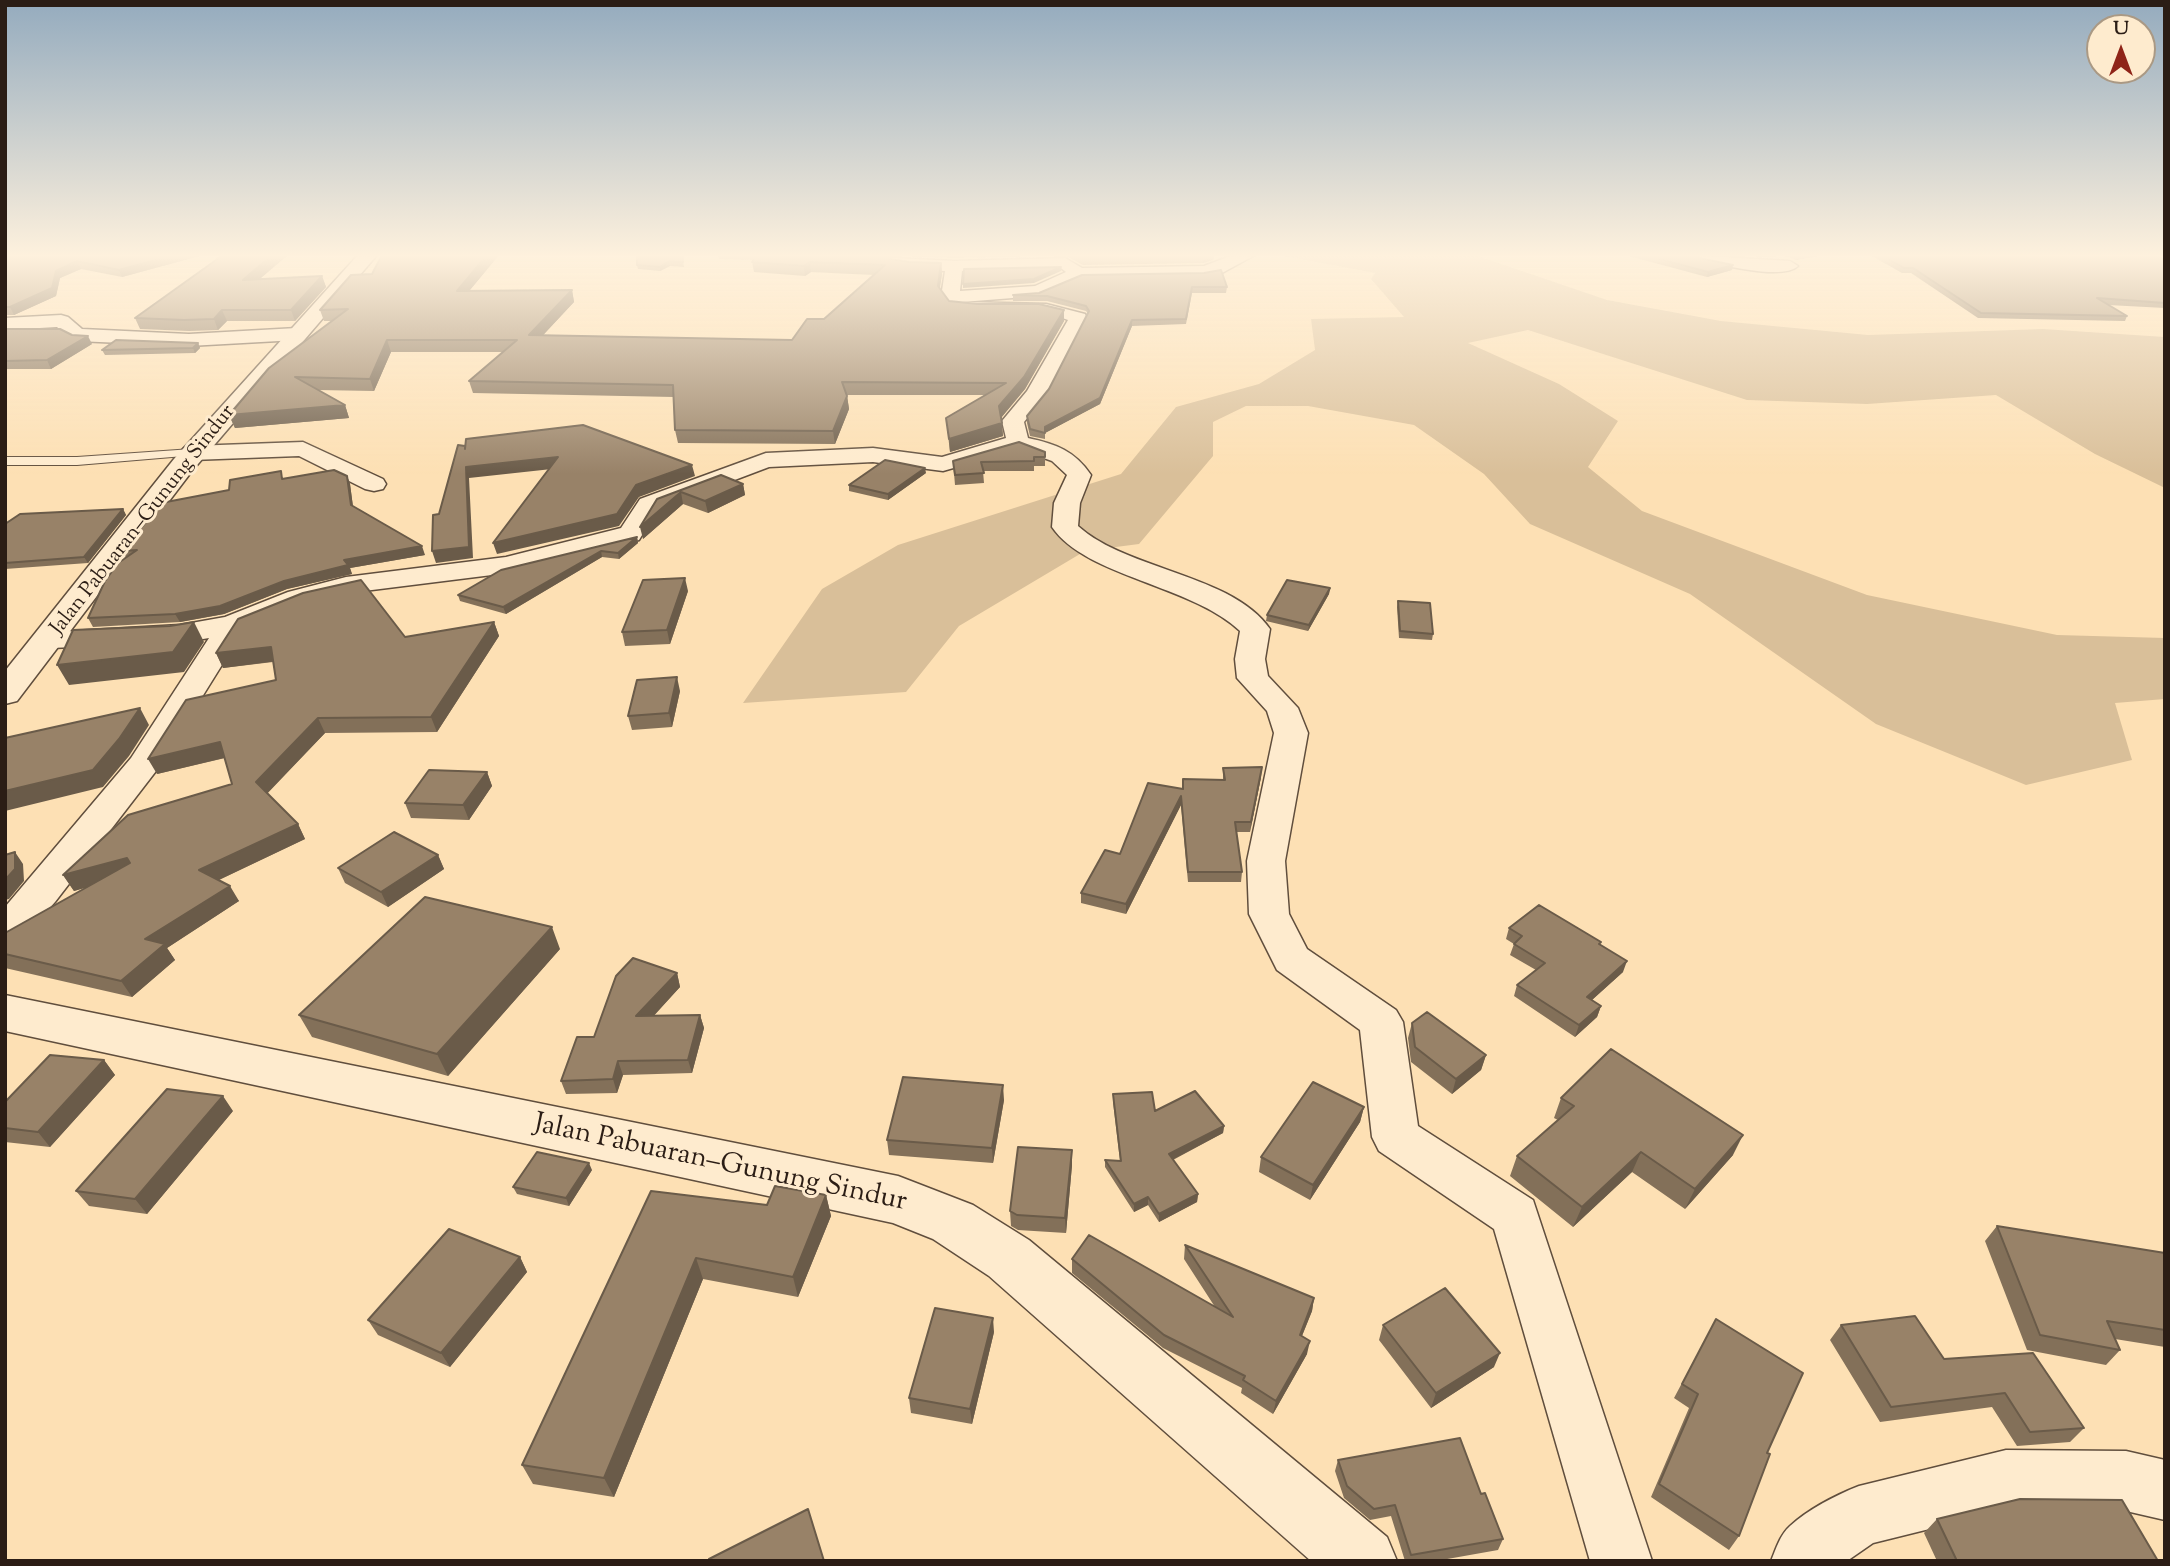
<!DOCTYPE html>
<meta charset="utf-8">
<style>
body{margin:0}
#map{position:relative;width:2170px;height:1566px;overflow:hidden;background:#fde0b4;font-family:"Sorts Mill Goudy",serif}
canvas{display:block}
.frame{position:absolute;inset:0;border:7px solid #2b1d15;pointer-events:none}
.north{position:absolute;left:2086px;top:14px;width:70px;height:70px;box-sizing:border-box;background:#feebce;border:2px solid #aa9984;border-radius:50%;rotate:0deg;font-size:19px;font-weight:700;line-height:28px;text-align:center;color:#2b1d15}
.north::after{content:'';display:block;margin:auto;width:24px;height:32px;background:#8f2418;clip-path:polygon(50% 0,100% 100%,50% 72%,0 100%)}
</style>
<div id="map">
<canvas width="2170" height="1566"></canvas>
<div class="frame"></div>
<div class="north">U</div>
</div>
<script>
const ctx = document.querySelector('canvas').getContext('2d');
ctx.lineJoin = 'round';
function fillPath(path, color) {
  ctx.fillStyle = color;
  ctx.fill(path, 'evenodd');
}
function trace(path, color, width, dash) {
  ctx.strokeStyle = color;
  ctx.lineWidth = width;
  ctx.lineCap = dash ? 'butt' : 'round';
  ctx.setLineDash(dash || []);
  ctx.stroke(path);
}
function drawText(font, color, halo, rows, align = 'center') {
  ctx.font = font + ' "Sorts Mill Goudy",serif';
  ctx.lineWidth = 6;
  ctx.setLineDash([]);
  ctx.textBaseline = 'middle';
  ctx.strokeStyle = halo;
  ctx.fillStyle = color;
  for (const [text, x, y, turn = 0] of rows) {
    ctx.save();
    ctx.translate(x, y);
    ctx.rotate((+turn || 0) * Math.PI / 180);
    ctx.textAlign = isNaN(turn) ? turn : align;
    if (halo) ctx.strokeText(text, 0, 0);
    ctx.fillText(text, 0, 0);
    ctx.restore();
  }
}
fillPath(new Path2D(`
 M 1278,255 L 1475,255 L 1607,300 L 1721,321 L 1868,335 L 2043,329 L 2165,337 L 2165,488 L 2095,454 L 1996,395 L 1867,404 L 1747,400 L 1528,330 L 1468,343 L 1559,384 L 1618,421 L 1588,467 L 1642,511 L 1867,595 L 2057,635 L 2165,638 L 2165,699 L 2115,703 L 2132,760 L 2026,785 L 1876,724 L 1690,594 L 1530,524 L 1484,474 L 1414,425 L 1308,406 L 1246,406 L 1213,422 L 1213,456 L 1139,544 L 1085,551 L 959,626 L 906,692 L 743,703 L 822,589 L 898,545 L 1121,474 L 1176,407 L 1259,384 L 1315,350 L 1311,319 L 1404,317 L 1371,279 L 1375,273 Z`), '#d9bf99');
const service = new Path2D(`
 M 192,449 L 198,453 L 196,455 L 77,465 L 5,465 L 5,457 L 77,457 Z`);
const minor = new Path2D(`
 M 839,255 L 954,261 L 1065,258 L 1082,268 L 1204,266 L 1233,255 L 1255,255 L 1222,273 L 1204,276 L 1081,278 L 1038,296 L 962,302 L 1046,304 L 1085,314 L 1087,318 L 1047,394 L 1024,422 L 1028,438 C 1056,444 1075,451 1091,475 L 1080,503 L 1078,526 C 1128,571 1232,574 1270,629 L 1265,659 L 1268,676 L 1298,708 L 1308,733 L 1285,861 L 1289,914 L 1307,949 L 1396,1010 L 1403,1022 L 1418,1126 L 1533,1200 L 1652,1561 L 1590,1561 L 1494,1229 L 1379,1151 L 1372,1137 L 1360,1030 L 1277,970 L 1249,914 L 1247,861 L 1274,733 L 1267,711 L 1237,678 L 1235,659 L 1240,631 C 1192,585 1086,577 1052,527 L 1054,503 L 1067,475 L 1052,461 L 1019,449 L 943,471 L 873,462 L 769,467 L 658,509 L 639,540 L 508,573 L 348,593 L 308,604 L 243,631 L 156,771 L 55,902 L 19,942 L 5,946 L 5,907 L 131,758 L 209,638 L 180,643 L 50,648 L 39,645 L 35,639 L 39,633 L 180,625 L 225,617 L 288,592 L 346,577 L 506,557 L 621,528 L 640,499 L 766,453 L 873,448 L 942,457 L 1006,438 L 1002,421 L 1027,391 L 1068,320 C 1031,304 987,319 950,310 L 941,297 L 945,271 L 910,270 L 847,260 ZM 1061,268 L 1066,272 L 1035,286 L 960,291 L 962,271 Z
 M 1690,255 L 1790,261 L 1798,266 C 1783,281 1719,264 1698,260 Z
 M 61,315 L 68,317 L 82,329 L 189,334 L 297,328 L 307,334 L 297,340 L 189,346 L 77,341 L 70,339 L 57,327 L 5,330 L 5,318 Z
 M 303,442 L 383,479 L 386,484 L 383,489 L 374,491 L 365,489 L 299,456 L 192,460 L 184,458 L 180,453 L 184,448 L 192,446 Z
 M 2006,1450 L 2126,1451 L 2165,1460 L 2165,1520 L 2126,1511 L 2006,1510 L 1873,1543 L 1847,1561 L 1771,1561 C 1776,1549 1780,1535 1790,1526 C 1809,1509 1836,1495 1859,1486 Z`);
const tertiary = new Path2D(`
 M 358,255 L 377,255 L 192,471 L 17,701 L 5,704 L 5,671 L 174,459 Z
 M 5,995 L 898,1176 L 973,1205 L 1029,1240 L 1387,1537 L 1397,1561 L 1311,1561 L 989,1276 L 933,1239 L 893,1223 L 5,1031 Z`);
trace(service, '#604e3d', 2);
trace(minor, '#604e3d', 3);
trace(tertiary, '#604e3d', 3);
fillPath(service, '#feebce');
fillPath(minor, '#feebce');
fillPath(tertiary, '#feebce');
fillPath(new Path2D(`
 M 5,255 L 203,255 L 122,277 L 81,269 L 60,278 L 56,296 L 14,315 L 5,315 Z
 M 382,255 L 499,255 L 469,291 L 572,290 L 574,302 L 543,335 L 792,340 L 824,319 L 874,275 L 811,272 L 805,276 L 754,272 L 752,262 L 754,260 L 719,259 L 718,255 L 865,255 L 909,262 L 941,263 L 942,274 L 940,288 L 949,301 L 1064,321 L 1025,389 L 1001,418 L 1003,436 L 950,452 L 946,418 L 985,395 L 847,395 L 849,409 L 835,444 L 678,443 L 675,430 L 674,397 L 473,393 L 469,381 L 503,352 L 391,352 L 374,391 L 318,390 L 345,405 L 349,418 L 235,428 L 229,415 L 333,321 L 324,321 L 320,310 L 372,274 Z
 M 682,255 L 684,267 L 670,266 L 660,271 L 638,269 L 637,265 Z
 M 883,255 L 1214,255 L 1213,260 L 1203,263 L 1083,265 L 1065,255 L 954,258 Z
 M 1625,255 L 1695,255 L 1732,270 L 1707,277 Z
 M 1730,255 L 1780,255 L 1773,257 Z
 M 1782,255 L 1823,255 L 1796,260 Z
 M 1870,255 L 2152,255 L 2165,260 L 2165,308 L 2108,305 L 2127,316 L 2125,321 L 1978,318 L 1911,273 L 1902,273 Z
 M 1082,275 L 1227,287 L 1226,293 L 1192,293 L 1186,324 L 1132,326 L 1100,404 L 1045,433 L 1045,439 L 1030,436 L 1027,423 L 1027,416 L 1049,389 L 1088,314 L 1086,311 L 1047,301 L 1013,301 L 1013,295 L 1039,293 Z
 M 322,276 L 326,287 L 295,321 L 227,321 L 218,330 L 189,331 L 140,329 L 135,318 L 260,279 Z
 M 5,329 L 92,344 L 51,369 L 5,369 Z
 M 198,343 L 200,348 L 195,353 L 105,355 L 102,350 Z
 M 1045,452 L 1045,466 L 1034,466 L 1034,471 L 983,471 L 984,483 L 955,485 L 953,461 Z
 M 926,473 L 888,500 L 849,491 L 849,485 Z
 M 721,475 L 743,484 L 745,495 L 708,513 L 683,504 L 643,539 L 657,499 Z
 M 347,476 L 350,484 L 353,507 L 425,555 L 350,568 L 352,574 L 287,589 L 224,614 L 180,622 L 93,627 L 88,618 L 126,558 L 123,551 L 284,479 Z
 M 123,509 L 126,515 L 88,563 L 5,569 L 5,524 Z
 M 637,537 L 638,543 L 619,559 L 602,557 L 506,614 L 460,601 L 458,595 Z
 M 1330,588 L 1329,594 L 1308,631 L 1266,621 L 1267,615 Z
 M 688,591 L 670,644 L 625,646 L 622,632 Z
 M 1398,601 L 1433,634 L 1432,640 L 1399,638 L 1397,607 Z
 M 494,622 L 499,636 L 437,732 L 325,733 L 267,793 L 298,824 L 305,839 L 219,880 L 239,901 L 167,948 L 175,960 L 132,997 L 5,968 L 5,933 L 87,887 L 74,891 L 63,875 L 232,784 L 225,758 L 157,774 L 276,680 L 273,662 L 223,668 L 216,653 L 405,637 Z
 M 680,691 L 672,727 L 632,730 L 628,716 Z
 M 1223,768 L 1261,777 L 1250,832 L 1236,832 L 1242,872 L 1241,882 L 1188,882 L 1181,805 L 1126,914 L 1081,903 L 1081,893 L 1182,789 L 1183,779 L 1223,780 Z
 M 487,772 L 492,786 L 469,820 L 411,818 L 405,803 Z
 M 438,855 L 444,869 L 388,907 L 345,883 L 338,868 Z
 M 1509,928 L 1600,945 L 1623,972 L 1592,1000 L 1601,1006 L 1597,1017 L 1575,1037 L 1514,996 L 1517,985 L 1536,970 L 1510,955 L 1514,944 L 1506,939 Z
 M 560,949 L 448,1076 L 312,1037 L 299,1015 Z
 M 677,973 L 680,987 L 653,1016 L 700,1015 L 704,1028 L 692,1073 L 623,1075 L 617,1093 L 566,1094 L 561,1081 L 594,1037 Z
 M 1412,1023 L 1486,1055 L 1481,1070 L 1452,1094 L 1411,1062 L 1408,1038 Z
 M 104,1060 L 115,1075 L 50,1147 L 5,1142 L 5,1102 Z
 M 1113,1094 L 1155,1111 L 1224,1126 L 1223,1133 L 1173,1160 L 1198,1194 L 1197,1202 L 1159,1222 L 1148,1205 L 1134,1212 L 1105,1167 L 1105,1160 L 1120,1161 L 1113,1102 Z
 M 1561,1098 L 1733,1155 L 1685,1209 L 1632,1172 L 1573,1227 L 1510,1176 L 1517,1156 L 1558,1120 L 1554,1118 Z
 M 1004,1100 L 993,1163 L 889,1155 L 887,1140 Z
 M 1364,1107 L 1360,1122 L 1310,1200 L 1259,1172 L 1261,1157 Z
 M 233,1111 L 147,1214 L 89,1206 L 76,1191 Z
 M 1072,1150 L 1072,1165 L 1066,1233 L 1018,1230 L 1011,1226 L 1010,1211 Z
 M 592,1170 L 569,1206 L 517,1194 L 513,1187 Z
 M 651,1191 L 767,1205 L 826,1195 L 831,1216 L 798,1297 L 703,1279 L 614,1497 L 533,1484 L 522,1465 Z
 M 1997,1226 L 2165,1253 L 2165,1347 L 2115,1339 L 2120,1350 L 2106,1365 L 2027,1350 L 1985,1241 Z
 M 1185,1245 L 1314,1298 L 1312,1311 L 1302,1336 L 1307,1354 L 1273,1414 L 1241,1393 L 1242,1388 L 1163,1348 L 1072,1273 L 1072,1259 L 1215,1307 L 1184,1259 Z
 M 520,1257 L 527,1272 L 450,1367 L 378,1335 L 368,1320 Z
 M 1716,1319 L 1767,1453 L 1739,1536 L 1729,1550 L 1651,1497 L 1689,1408 L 1674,1398 Z
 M 1383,1325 L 1494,1367 L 1431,1408 L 1379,1340 Z
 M 1841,1325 L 1944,1359 L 2084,1428 L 2070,1442 L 2017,1446 L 1992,1407 L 1880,1422 L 1830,1340 Z
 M 994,1332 L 972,1424 L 911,1413 L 909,1398 Z
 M 1338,1460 L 1481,1494 L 1503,1539 L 1498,1550 L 1436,1561 L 1405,1561 L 1391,1516 L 1370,1520 L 1344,1498 L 1335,1471 Z
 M 1937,1519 L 2158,1561 L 1937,1561 L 1924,1533 Z`), '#837059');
fillPath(new Path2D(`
 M 173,255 L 203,255 L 122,277 L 119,270 Z
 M 272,255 L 288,255 L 247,290 L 243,280 Z
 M 487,255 L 499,255 L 460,302 L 457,291 Z
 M 1204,255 L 1214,255 L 1213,260 L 1203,263 Z
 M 1797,255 L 1823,255 L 1796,260 Z
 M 77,261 L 81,269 L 60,278 L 56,296 L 14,315 L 10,307 L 56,271 Z
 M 669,261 L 670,266 L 660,271 L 660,267 Z
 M 810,262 L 811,272 L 805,276 L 804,266 Z
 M 941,263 L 942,274 L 938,297 L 938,286 Z
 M 1733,265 L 1732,270 L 1707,277 L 1708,272 Z
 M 1061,267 L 1061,271 L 1034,283 L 963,288 L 963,284 Z
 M 322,276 L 326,287 L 295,321 L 291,310 Z
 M 572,290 L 574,302 L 532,347 L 529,335 Z
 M 222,310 L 227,321 L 218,330 L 214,319 Z
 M 1064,310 L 1064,321 L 1025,389 L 1000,419 L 999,406 Z
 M 1132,320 L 1132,326 L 1100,404 L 1045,433 L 1045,427 Z
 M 88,336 L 92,344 L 51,369 L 47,360 Z
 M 387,340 L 391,352 L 374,391 L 370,379 Z
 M 198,343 L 200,348 L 195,353 L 193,348 Z
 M 847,396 L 849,409 L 835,444 L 833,431 Z
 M 345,405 L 349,418 L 235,428 L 229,415 Z
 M 1002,423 L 1003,436 L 950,452 L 949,439 Z
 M 558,457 L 561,468 L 469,478 L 473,558 L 436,563 L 432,551 L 466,467 Z
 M 692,465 L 695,476 L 639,497 L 619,526 L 497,554 L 493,543 L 636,485 Z
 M 925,468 L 926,473 L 888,500 L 888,494 Z
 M 347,476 L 350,484 L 354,514 L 351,505 Z
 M 743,484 L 745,495 L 708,513 L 705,501 Z
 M 681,492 L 683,504 L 643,539 L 640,527 Z
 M 123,509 L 126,515 L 88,563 L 84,557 Z
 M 637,537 L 638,543 L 619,559 L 618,553 Z
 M 422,546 L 425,555 L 350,568 L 352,574 L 287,589 L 224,614 L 180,622 L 175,614 L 344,560 Z
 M 601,551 L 602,557 L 506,614 L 503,607 Z
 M 685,578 L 688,591 L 670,644 L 667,630 Z
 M 1330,588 L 1329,594 L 1308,631 L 1309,625 Z
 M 194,622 L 204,642 L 184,672 L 69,685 L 57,665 Z
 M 494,622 L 499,636 L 437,732 L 431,717 Z
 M 271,647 L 277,661 L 223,668 L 216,653 Z
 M 677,677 L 680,691 L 672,727 L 669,713 Z
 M 140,708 L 149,725 L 129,756 L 103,787 L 5,811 L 5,791 Z
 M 318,718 L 325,733 L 264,797 L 256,782 Z
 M 220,742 L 228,757 L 157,774 L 148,759 Z
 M 1262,767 L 1261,777 L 1250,832 L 1251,822 Z
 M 487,772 L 492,786 L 469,820 L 463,805 Z
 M 1181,796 L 1181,805 L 1126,914 L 1126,904 Z
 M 298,824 L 305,839 L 208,885 L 199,870 Z
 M 15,852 L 23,864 L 24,881 L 9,899 L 5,900 L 5,880 Z
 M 438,855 L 444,869 L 388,907 L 381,892 Z
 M 127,858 L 137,873 L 74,891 L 63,875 Z
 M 230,886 L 239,901 L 167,948 L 175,960 L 132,997 L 121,981 L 145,939 Z
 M 552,927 L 560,949 L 448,1076 L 437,1054 Z
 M 1627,961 L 1623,972 L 1583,1008 L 1587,997 Z
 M 677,973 L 680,987 L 641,1030 L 636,1016 Z
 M 1601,1006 L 1597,1017 L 1575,1037 L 1579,1025 Z
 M 700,1015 L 704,1028 L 692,1073 L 688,1060 Z
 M 1486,1055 L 1481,1070 L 1452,1094 L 1456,1079 Z
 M 104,1060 L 115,1075 L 50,1147 L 38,1132 Z
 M 618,1061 L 623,1075 L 617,1093 L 613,1079 Z
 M 1003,1085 L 1004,1100 L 993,1163 L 992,1148 Z
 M 223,1096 L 233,1111 L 147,1214 L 135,1199 Z
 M 1364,1107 L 1360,1122 L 1310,1200 L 1313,1185 Z
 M 1224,1126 L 1223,1133 L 1168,1162 L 1169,1154 Z
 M 1743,1135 L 1733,1155 L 1685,1209 L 1695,1189 Z
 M 1072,1150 L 1072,1165 L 1066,1233 L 1065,1218 Z
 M 1641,1152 L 1632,1172 L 1573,1227 L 1582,1207 Z
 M 589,1163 L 592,1170 L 569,1206 L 566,1198 Z
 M 1198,1194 L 1197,1202 L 1159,1222 L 1159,1214 Z
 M 826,1195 L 831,1216 L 798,1297 L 793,1277 Z
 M 1148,1197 L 1148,1205 L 1134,1212 L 1134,1204 Z
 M 520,1257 L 527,1272 L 450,1367 L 441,1353 Z
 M 696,1258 L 703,1279 L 614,1497 L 604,1478 Z
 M 1314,1298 L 1312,1311 L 1297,1348 L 1300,1335 Z
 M 993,1318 L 994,1332 L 972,1424 L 970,1409 Z
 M 1310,1341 L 1307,1354 L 1273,1414 L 1276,1401 Z
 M 1500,1353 L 1494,1367 L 1431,1408 L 1436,1393 Z`), '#6a5b49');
const building = new Path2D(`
 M 5,255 L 173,255 L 119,270 L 77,261 L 56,271 L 52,288 L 10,307 L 5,307 Z
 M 223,255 L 272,255 L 243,280 L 322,276 L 291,310 L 222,310 L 214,319 L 184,320 L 135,318 Z
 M 382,255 L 487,255 L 457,291 L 572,290 L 529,335 L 792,340 L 807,319 L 824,319 L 885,265 L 810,262 L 804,266 L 752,262 L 758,255 L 865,255 L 909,262 L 941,263 L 938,286 L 949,301 L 978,304 L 1039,304 L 1064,310 L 1024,377 L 999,406 L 1002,423 L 949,439 L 946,418 L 1006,383 L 842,382 L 847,396 L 833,431 L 675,430 L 673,385 L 469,381 L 517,340 L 387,340 L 370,379 L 295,377 L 345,405 L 229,415 L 269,368 L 348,309 L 320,310 L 351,275 L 372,274 Z
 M 637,255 L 682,255 L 683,262 L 669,261 L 660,267 L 637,265 Z
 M 1645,255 L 1695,255 L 1699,258 L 1733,265 L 1708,272 Z
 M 1881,255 L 2152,255 L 2165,260 L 2165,303 L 2097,298 L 2127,316 L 1981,313 L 1913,268 L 1904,268 Z
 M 1061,267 L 1034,279 L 963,284 L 964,269 Z
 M 1221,270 L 1227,287 L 1192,287 L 1186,319 L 1132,320 L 1100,398 L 1045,427 L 1045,433 L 1030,429 L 1027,416 L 1049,389 L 1089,311 L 1086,306 L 1047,296 L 1013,295 L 1039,293 L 1082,275 L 1204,273 Z
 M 5,329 L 60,329 L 72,335 L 88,336 L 47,360 L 5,361 Z
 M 116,340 L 198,343 L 193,348 L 102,350 Z
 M 583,425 L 692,465 L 636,485 L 617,514 L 493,543 L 558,457 L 466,467 L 469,547 L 432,551 L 433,515 L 439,514 L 458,445 L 465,446 L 465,449 L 466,439 Z
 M 1019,442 L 1045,452 L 1045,457 L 1034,457 L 1034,461 L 981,462 L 984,473 L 955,475 L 953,461 Z
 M 885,460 L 925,468 L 888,494 L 849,485 Z
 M 334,470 L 347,476 L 351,505 L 422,546 L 344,560 L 348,565 L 284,581 L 220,606 L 175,614 L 88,618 L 105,581 L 118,563 L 137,550 L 123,551 L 161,503 L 229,490 L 230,480 L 281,471 L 282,479 Z
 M 721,475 L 743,484 L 705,501 L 681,492 L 640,527 L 657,499 Z
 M 123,509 L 84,557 L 5,563 L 5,524 L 20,514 Z
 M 637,537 L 618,553 L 601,551 L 503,607 L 458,595 L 501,570 Z
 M 685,578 L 667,630 L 622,632 L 643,580 Z
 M 361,580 L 405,637 L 494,622 L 431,717 L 318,718 L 256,782 L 298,824 L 199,870 L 230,886 L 145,939 L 165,944 L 121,981 L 5,954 L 5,933 L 130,863 L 127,858 L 63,875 L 128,815 L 232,784 L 220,742 L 148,759 L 186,700 L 276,680 L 271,647 L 216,653 L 238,619 L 303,593 Z
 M 1287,580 L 1330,588 L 1309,625 L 1267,615 Z
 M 1398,601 L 1430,603 L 1433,634 L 1400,631 Z
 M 194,622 L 173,652 L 57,665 L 73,630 L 170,626 Z
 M 677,677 L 669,713 L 628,716 L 637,680 Z
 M 140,708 L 119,739 L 93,770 L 5,791 L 5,738 Z
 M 1262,767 L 1251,822 L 1235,822 L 1242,872 L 1188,872 L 1181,796 L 1126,904 L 1081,893 L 1105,850 L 1120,854 L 1148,783 L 1183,789 L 1183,779 L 1225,780 L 1223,768 Z
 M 429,770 L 487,772 L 463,805 L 405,803 Z
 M 394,832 L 438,855 L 381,892 L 338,868 Z
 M 15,852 L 15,869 L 5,880 L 5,855 Z
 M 425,897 L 552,927 L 437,1054 L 299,1015 Z
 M 1539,905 L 1601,942 L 1599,944 L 1627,961 L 1587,997 L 1601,1006 L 1579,1025 L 1517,985 L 1545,963 L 1514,944 L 1522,936 L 1509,928 Z
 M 633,958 L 677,973 L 636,1016 L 700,1015 L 688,1060 L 618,1061 L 613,1079 L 561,1081 L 577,1037 L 594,1037 L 616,976 Z
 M 1427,1012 L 1486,1055 L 1456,1079 L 1415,1047 L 1412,1023 Z
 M 1611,1049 L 1743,1135 L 1695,1189 L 1641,1152 L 1582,1207 L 1517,1156 L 1574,1106 L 1561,1098 Z
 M 50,1055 L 104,1060 L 38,1132 L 5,1128 L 5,1102 Z
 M 903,1077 L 1003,1085 L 992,1148 L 887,1140 Z
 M 1313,1082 L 1364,1107 L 1313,1185 L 1261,1157 Z
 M 167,1089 L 223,1096 L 135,1199 L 76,1191 Z
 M 1195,1091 L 1224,1126 L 1169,1154 L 1198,1194 L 1159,1214 L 1148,1197 L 1134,1204 L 1105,1160 L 1121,1161 L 1113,1094 L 1152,1092 L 1155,1111 Z
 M 1018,1147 L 1072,1150 L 1065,1218 L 1017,1215 L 1010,1211 Z
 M 537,1152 L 589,1163 L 566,1198 L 513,1187 Z
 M 775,1186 L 826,1195 L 793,1277 L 696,1258 L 604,1478 L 522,1465 L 651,1191 L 767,1205 Z
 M 1997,1226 L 2165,1253 L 2165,1330 L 2107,1321 L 2120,1350 L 2040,1335 Z
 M 449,1229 L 520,1257 L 441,1353 L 368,1320 Z
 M 1089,1235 L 1233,1317 L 1185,1245 L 1314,1298 L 1300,1335 L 1310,1341 L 1276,1401 L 1243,1380 L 1245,1376 L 1164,1335 L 1072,1259 Z
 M 1445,1288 L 1500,1353 L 1436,1393 L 1383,1325 Z
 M 935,1308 L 993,1318 L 970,1409 L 909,1398 Z
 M 1915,1316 L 1944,1359 L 2033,1353 L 2084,1428 L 2030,1432 L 2005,1393 L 1891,1407 L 1841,1325 Z
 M 1716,1319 L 1803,1373 L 1767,1453 L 1770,1454 L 1739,1536 L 1659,1484 L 1698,1394 L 1682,1384 Z
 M 1460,1438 L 1481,1494 L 1485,1493 L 1503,1539 L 1411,1555 L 1395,1505 L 1374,1509 L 1347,1486 L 1338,1460 Z
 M 2020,1499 L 2122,1500 L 2158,1561 L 1957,1561 L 1937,1519 Z
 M 808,1509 L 824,1561 L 710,1561 L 709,1559 Z`);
fillPath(building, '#988268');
trace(building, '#6a5b49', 2);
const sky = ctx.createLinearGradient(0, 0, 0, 474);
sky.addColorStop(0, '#94abbe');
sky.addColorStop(0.54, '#fef1dd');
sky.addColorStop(1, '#fef1dd00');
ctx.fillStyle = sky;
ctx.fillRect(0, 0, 2170, 474);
drawText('21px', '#2b1d15', '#feebce', [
 ["Jalan Pabuaran–Gunung Sindur",144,521,-52]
]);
drawText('28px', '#2b1d15', '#feebce', [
 ["Jalan Pabuaran–Gunung Sindur",720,1165,12]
]);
</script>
